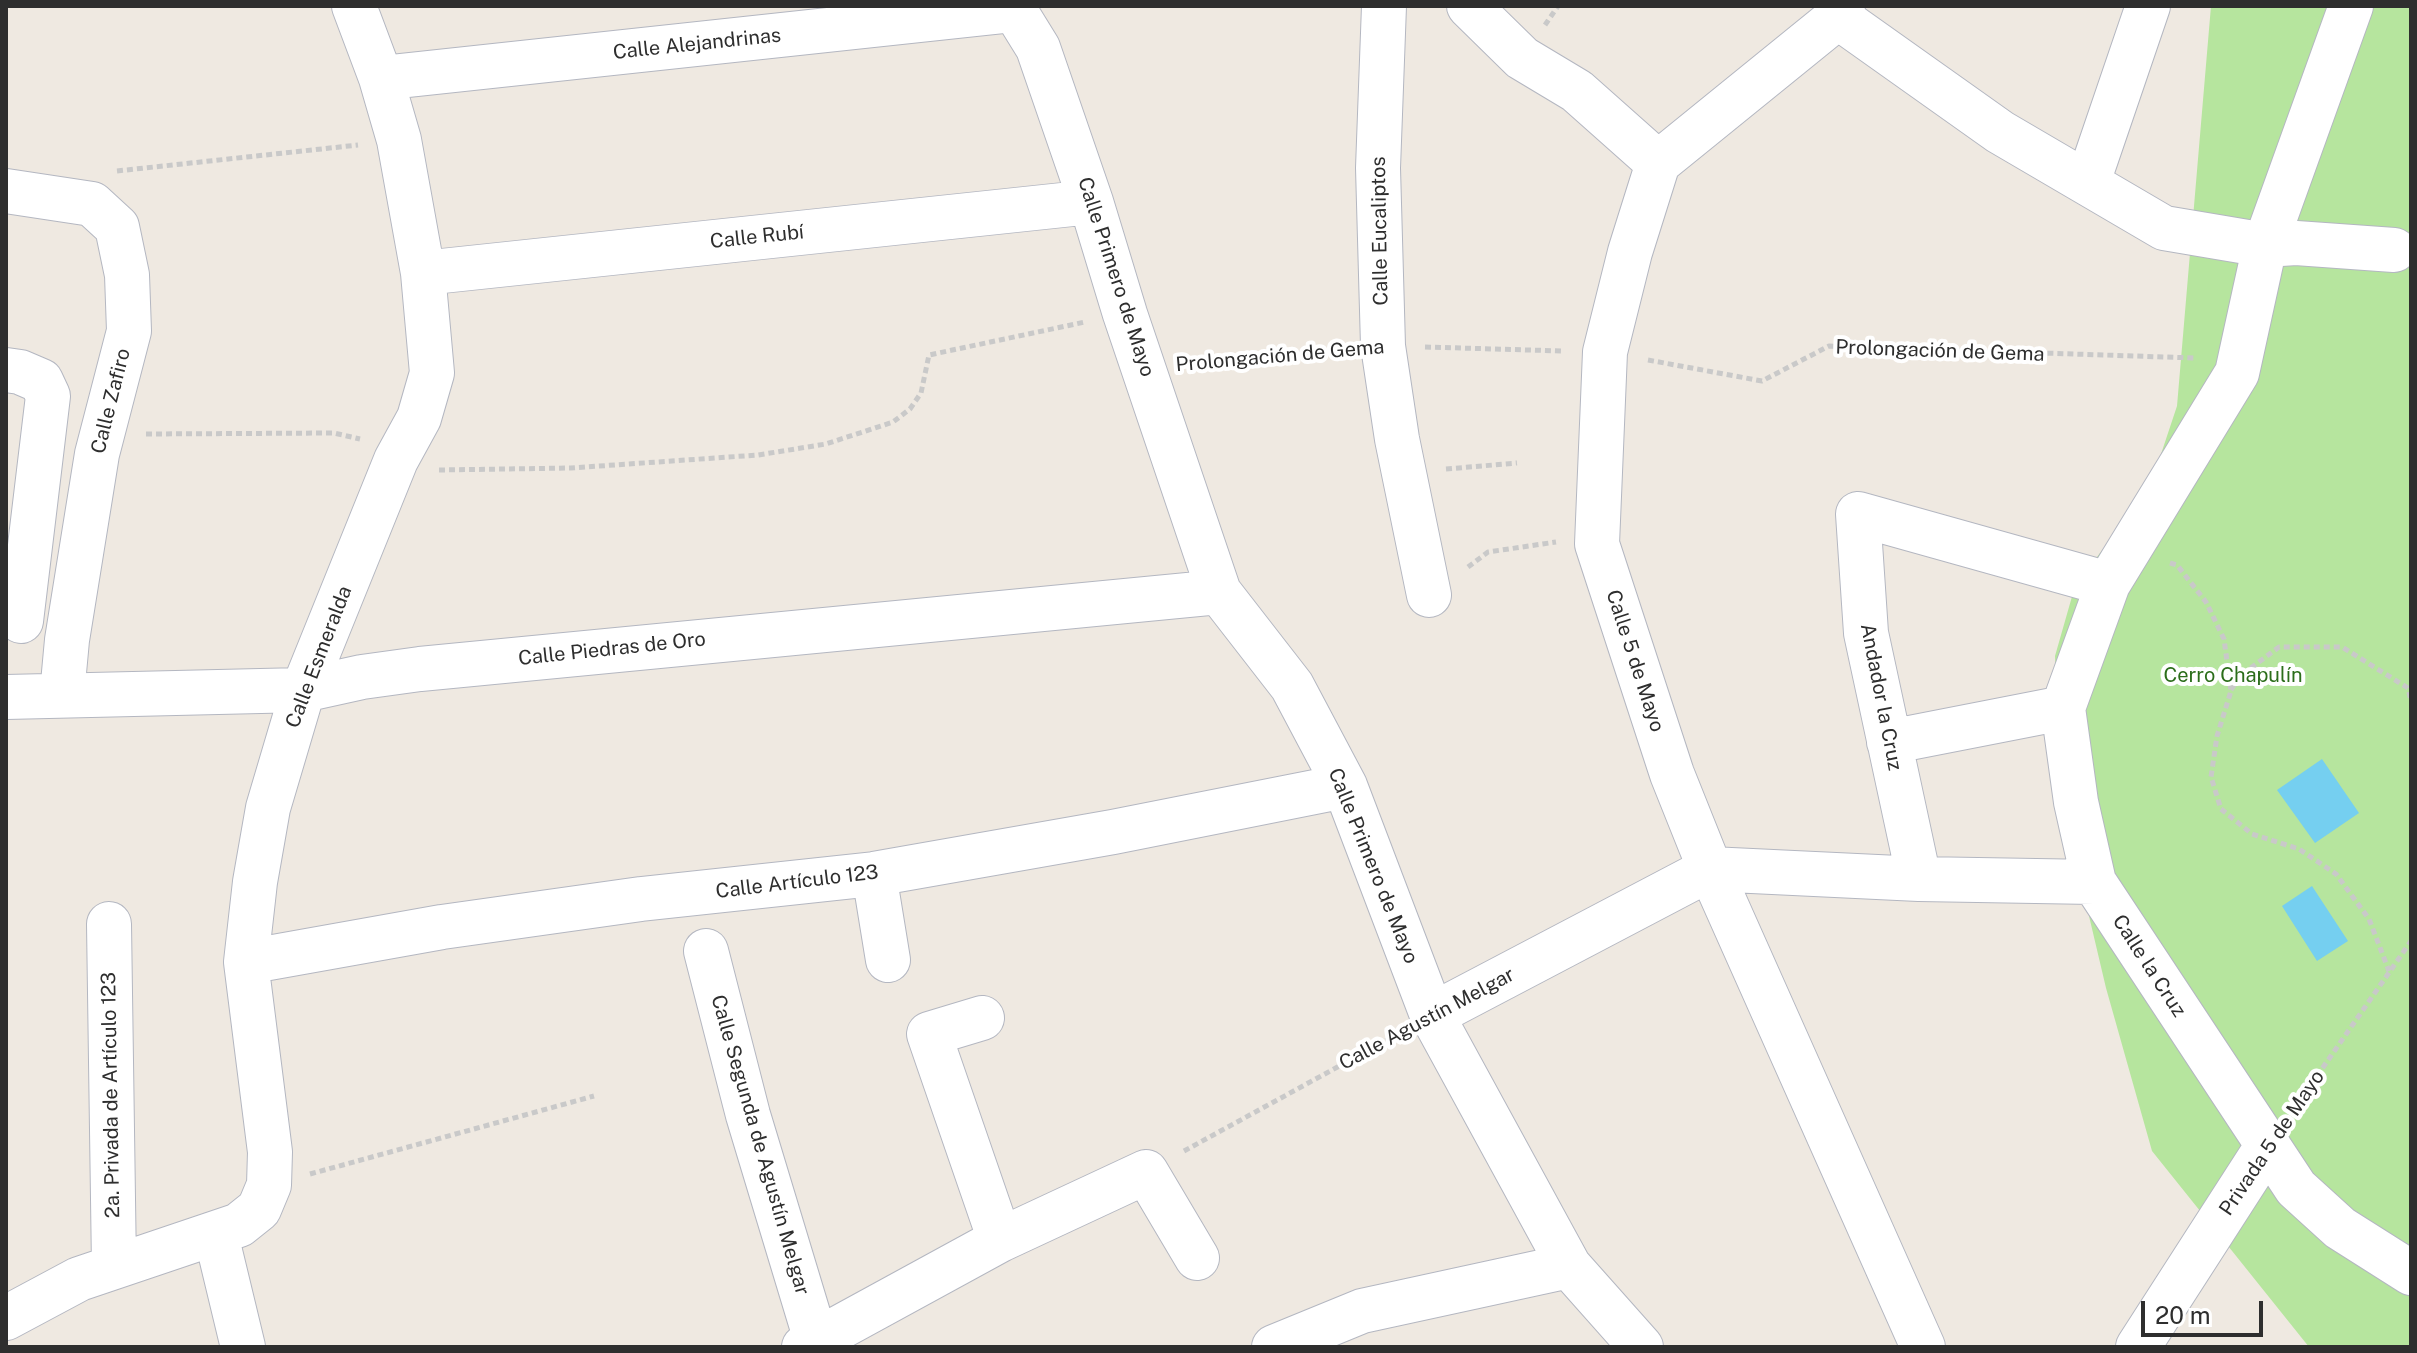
<!DOCTYPE html>
<meta charset="utf-8">
<style>
body{margin:0}
#map{position:relative;width:2417px;height:1353px;overflow:hidden;background:#efe9e1;font-family:"Public Sans",sans-serif}
canvas{display:block}
.frame{position:absolute;inset:0;border:8px solid #2e2e2e;pointer-events:none}
.scale{position:absolute;left:2141px;top:1301px;width:122px;height:36px;box-sizing:border-box;border:4px solid #2e2e2e;border-top:0;padding-left:10px;font-size:24px;line-height:28px;white-space:nowrap;color:#2e2e2e;-webkit-text-stroke:6px #fff;paint-order:stroke}
</style>
<div id="map">
<canvas width="2417" height="1353"></canvas>
<div class="frame"></div>
<div class="scale">20 m</div>
</div>
<script>
const ctx = document.querySelector('canvas').getContext('2d');
ctx.lineJoin = 'round';
function fillPath(path, color) {
  ctx.fillStyle = color;
  ctx.fill(path, 'evenodd');
}
function trace(path, color, width, dash) {
  ctx.strokeStyle = color;
  ctx.lineWidth = width;
  ctx.lineCap = dash ? 'butt' : 'round';
  ctx.setLineDash(dash || []);
  ctx.stroke(path);
}
function drawText(font, color, halo, rows, align = 'center') {
  ctx.font = font + ' "Public Sans",sans-serif';
  ctx.lineWidth = 8;
  ctx.setLineDash([]);
  ctx.textBaseline = 'middle';
  ctx.strokeStyle = halo;
  ctx.fillStyle = color;
  for (const [text, x, y, turn = 0] of rows) {
    ctx.save();
    ctx.translate(x, y);
    ctx.rotate((+turn || 0) * Math.PI / 180);
    ctx.textAlign = isNaN(turn) ? turn : align;
    if (halo) ctx.strokeText(text, 0, 0);
    ctx.fillText(text, 0, 0);
    ctx.restore();
  }
}
fillPath(new Path2D(`
 M 2211,6 L 2411,6 L 2411,1347 L 2309,1347 L 2152,1151 L 2106,988 L 2060,793 L 2055,656 L 2075,586 L 2150,487 L 2177,406 Z`), '#b6e59e');
fillPath(new Path2D(`
 M 2322,759 L 2359,813 L 2315,843 L 2277,790 Z
 M 2312,886 L 2348,941 L 2317,961 L 2282,906 Z`), '#75cff0');
const minor = new Path2D(`
 M 1012,6 L 1038,48 L 1091,202 L 1125,314 L 1219,592 L 1292,686 L 1345,786 L 1432,1015 L 1569,1266 L 1641,1347
 M 1384,6 L 1378,168 L 1383,346 L 1397,439 L 1429,595
 M 1469,6 L 1522,58 L 1577,91 L 1658,163
 M 1843,6 L 1838,17 L 1658,163 L 1630,252 L 1605,352 L 1597,544 L 1672,774 L 1710,869 L 1923,1347
 M 2351,6 L 2265,245 L 2237,373 L 2108,584 L 2063,708 L 2076,802 L 2094,882 L 2296,1188 L 2340,1228 L 2411,1273
 M 1838,17 L 2000,132 L 2164,228 L 2265,245 L 2296,243 L 2394,250
 M 381,78 L 1014,10
 M 2088,182 L 2148,6
 M 6,191 L 92,204 L 117,227 L 127,275 L 129,331 L 97,454 L 67,640 L 62,694
 M 423,273 L 1091,202
 M 6,370 L 20,372 L 41,381 L 48,396 L 21,621
 M 6,697 L 303,690 L 362,677 L 420,669 L 1219,592
 M 1889,742 L 2063,708
 M 874,874 L 888,960
 M 1919,879 L 1866,633 L 1858,514 L 2108,584
 M 109,924 L 114,1267
 M 706,951 L 748,1115 L 816,1340
 M 246,962 L 442,927 L 641,899 L 874,874 L 1113,832 L 1345,786
 M 1432,1015 L 1710,869 L 1919,879 L 2094,882
 M 982,1018 L 929,1034 L 1000,1240
 M 216,1235 L 243,1347
 M 6,1318 L 79,1279 L 239,1225 L 259,1209 L 269,1185 L 270,1152 L 246,962 L 255,882 L 268,808 L 303,690 L 396,460 L 419,418 L 432,373 L 423,273 L 399,140 L 381,78 L 354,6
 M 804,1347 L 1000,1240 L 1146,1172 L 1197,1258
 M 1274,1347 L 1362,1311 L 1569,1266
 M 2138,1347 L 2268,1145`);
trace(minor, '#b4b7c1', 46);
trace(new Path2D(`
 M 1545,25 L 1558,6
 M 117,171 L 358,145
 M 1425,347 L 1563,351
 M 1648,360 L 1762,381 L 1829,346 L 2195,358
 M 1186,364 L 1343,349
 M 146,434 L 334,433 L 360,439
 M 1446,469 L 1517,463
 M 439,470 L 571,468 L 758,455 L 826,444 L 893,422 L 910,409 L 921,393 L 929,355 L 1085,322
 M 2170,563 L 2177,565 L 2206,602 L 2224,639 L 2231,691 L 2217,736 L 2211,777 L 2221,809 L 2252,834 L 2299,849 L 2336,874 L 2369,919 L 2389,971
 M 1468,567 L 1488,552 L 1556,542
 M 2231,690 L 2240,676 L 2279,647 L 2342,647 L 2408,688 L 2411,701
 M 2294,1109 L 2411,941
 M 1184,1151 L 1396,1035
 M 310,1174 L 594,1096`), '#c9c9c9', 5, [6, 4]);
trace(minor, '#fff', 44);
drawText('20px', '#2e2e2e', '#fff', [
 ["Calle Alejandrinas",697,44,-6],
 ["Calle Eucaliptos",1380,231,-91],
 ["Calle Rubí",757,237,-6],
 ["Calle Primero de Mayo",1116,277,72],
 ["Prolongación de Gema",1940,351,2],
 ["Prolongación de Gema",1280,356,-5],
 ["Calle Zafiro",111,401,-76],
 ["Calle Piedras de Oro",612,649,-6],
 ["Calle Esmeralda",319,657,-69],
 ["Calle 5 de Mayo",1635,661,72],
 ["Andador la Cruz",1881,697,79],
 ["Calle Primero de Mayo",1373,866,68],
 ["Calle Artículo 123",797,882,-7],
 ["Calle la Cruz",2149,966,57],
 ["Calle Agustín Melgar",1427,1019,-28],
 ["2a. Privada de Artículo 123",111,1095,-91],
 ["Privada 5 de Mayo",2272,1143,-56],
 ["Calle Segunda de Agustín Melgar",760,1145,74]
]);
drawText('20px', '#2c6e1b', '#fff', [
 ["Cerro Chapulín",2233,676]
]);
</script>
